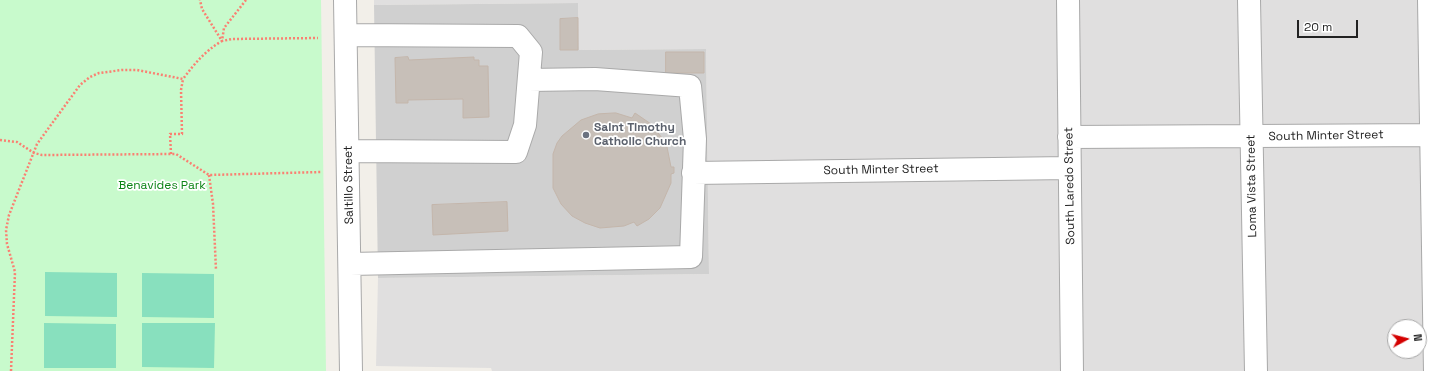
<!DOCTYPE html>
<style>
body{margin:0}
#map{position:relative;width:1439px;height:371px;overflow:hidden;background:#f2efe9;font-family:"Space Grotesk",sans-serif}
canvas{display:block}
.north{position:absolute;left:1387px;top:319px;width:40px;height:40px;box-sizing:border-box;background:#fff;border:1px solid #a7a7a7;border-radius:50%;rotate:83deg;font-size:11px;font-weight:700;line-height:16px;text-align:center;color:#222}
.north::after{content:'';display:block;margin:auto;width:14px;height:18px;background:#d40000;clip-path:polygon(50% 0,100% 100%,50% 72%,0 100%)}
.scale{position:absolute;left:1297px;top:20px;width:61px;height:18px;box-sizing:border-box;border:2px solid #222;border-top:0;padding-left:5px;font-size:12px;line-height:14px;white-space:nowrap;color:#222;-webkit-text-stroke:3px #fff;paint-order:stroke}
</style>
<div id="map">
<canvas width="1439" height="371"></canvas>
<div class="north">N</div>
<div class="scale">20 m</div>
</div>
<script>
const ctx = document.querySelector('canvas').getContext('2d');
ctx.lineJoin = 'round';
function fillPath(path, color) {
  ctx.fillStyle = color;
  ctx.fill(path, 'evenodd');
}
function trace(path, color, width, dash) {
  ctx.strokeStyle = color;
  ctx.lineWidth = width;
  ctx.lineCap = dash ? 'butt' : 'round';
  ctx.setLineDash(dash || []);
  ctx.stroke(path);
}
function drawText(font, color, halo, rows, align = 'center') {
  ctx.font = font + ' "Space Grotesk",sans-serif';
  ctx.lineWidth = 3.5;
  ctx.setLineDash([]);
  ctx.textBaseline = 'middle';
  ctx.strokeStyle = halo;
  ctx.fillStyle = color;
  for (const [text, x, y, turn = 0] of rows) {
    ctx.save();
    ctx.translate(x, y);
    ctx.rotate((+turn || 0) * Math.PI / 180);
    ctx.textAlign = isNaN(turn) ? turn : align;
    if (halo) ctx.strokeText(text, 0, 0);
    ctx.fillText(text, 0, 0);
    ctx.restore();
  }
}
fillPath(new Path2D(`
 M 374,0 L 1439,0 L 1439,371 L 492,371 L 491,368 L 376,366 L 378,278 L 709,274 L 706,49 L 579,50 L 578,3 L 374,5 ZM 1395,327 L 1419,327 L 1419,351 L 1395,351 Z`), '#e0dfdf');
fillPath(new Path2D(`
 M 578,3 L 579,50 L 706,49 L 709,274 L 378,278 L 374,5 Z`), '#d0d0d0');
fillPath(new Path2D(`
 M 0,0 L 321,0 L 326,371 L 0,371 Z`), '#c8facc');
fillPath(new Path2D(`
 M 45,272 L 117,273 L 117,317 L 45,316 Z
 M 142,273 L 214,274 L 214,318 L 142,317 Z
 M 44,323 L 116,324 L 116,368 L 44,368 Z
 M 142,323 L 215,323 L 214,368 L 142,367 Z`), '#88e0be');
const building = new Path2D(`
 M 578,18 L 578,50 L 560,50 L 560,19 Z
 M 666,52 L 704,52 L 704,73 L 666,73 Z
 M 408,57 L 409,60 L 474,57 L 474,60 L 479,60 L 479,66 L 488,66 L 489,117 L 463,118 L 463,99 L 408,100 L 408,103 L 396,103 L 395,58 Z
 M 616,113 L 632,118 L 635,113 L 651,124 L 662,138 L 667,147 L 671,167 L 674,167 L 674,173 L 671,174 L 671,183 L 660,208 L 649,219 L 637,226 L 634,222 L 624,226 L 600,228 L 585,223 L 572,216 L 561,204 L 553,188 L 553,154 L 557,143 L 562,136 L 581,120 L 598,114 Z
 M 507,202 L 508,231 L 433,235 L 432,205 Z`);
fillPath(building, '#c7bfb8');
trace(building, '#c4b6ab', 1);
const minor = new Path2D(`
 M 345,0 L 351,371
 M 1068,0 L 1072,371
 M 1249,0 L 1256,371
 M 1429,0 L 1435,371
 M 346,35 L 518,36 L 531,52 L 525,125 L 516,152 L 349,151
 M 1069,137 L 1439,135
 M 693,173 L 1069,168
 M 350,264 L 691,257 L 695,139 L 690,86 L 595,79 L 529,80`);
trace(minor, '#a9a9a9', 24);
trace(new Path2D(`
 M 246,0 L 224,28 L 222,41 L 232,39 L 318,38
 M 0,140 L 17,142 L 34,153 L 42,155 L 176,154 L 209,175 L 321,172
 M 171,154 L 170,134 L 182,134 L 181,90 L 183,79
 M 209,175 L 213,204 L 216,270
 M 11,371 L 15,272 L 7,244 L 6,230 L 9,215 L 37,144 L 80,85 L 90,77 L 99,73 L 122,70 L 137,70 L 183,79 C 195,63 205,51 222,41 L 202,9 L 200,0`), '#fa8072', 2.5, [2, 2]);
trace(minor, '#fff', 22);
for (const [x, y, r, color] of [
 [586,135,4,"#6b7280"]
]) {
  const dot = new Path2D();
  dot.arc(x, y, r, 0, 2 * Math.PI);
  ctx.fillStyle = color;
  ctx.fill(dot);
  trace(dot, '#fff', 1.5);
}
drawText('bold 12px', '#5b616d', '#fff', [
 ["Saint Timothy",594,128],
 ["Catholic Church",594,142]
], 'left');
drawText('12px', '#222', '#fff', [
 ["South Minter Street",1326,136,-1],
 ["South Minter Street",881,170,-1],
 ["Saltillo Street",349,185,-91],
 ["South Laredo Street",1070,186,-91],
 ["Loma Vista Street",1252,186,-91]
]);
drawText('12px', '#0c8416', '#fff', [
 ["Benavides Park",162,186]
]);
</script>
